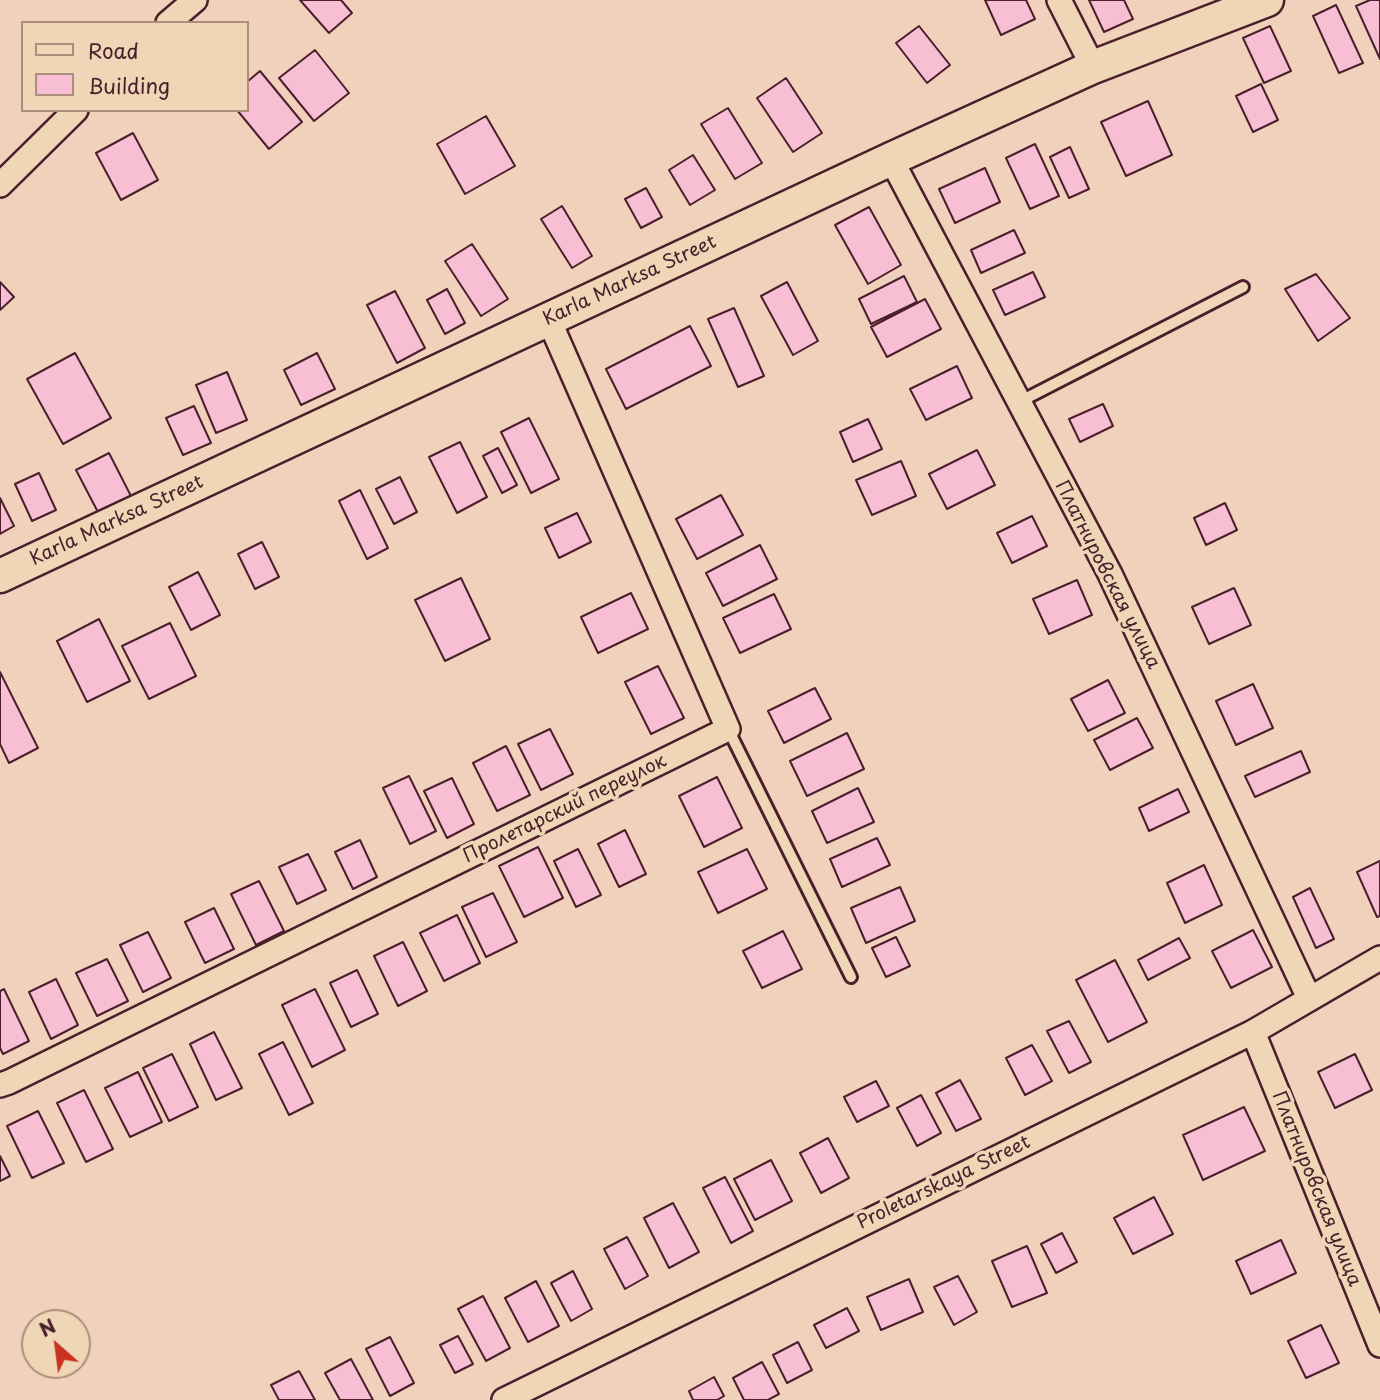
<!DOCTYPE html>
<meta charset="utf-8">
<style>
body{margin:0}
#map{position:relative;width:1380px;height:1400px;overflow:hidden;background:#f1d1bc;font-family:"Playpen Sans",sans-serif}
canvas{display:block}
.legend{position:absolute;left:21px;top:21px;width:228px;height:91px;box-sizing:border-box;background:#efd6b6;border:2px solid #ad8d7e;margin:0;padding:9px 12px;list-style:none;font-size:21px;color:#4a1f2b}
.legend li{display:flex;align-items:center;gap:14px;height:35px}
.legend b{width:35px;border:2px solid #ad8d7e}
.north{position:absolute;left:21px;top:1309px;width:70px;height:70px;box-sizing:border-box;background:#efd6b6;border:2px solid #ad8d7e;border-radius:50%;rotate:332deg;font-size:19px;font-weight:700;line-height:28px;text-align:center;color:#4a1f2b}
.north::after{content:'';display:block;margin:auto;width:24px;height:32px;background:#c8321e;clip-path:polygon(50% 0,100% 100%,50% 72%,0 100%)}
</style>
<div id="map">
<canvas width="1380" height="1400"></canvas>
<ul class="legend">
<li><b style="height:9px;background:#efd6b6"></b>Road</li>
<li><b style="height:19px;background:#f8bfd4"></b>Building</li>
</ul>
<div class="north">N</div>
</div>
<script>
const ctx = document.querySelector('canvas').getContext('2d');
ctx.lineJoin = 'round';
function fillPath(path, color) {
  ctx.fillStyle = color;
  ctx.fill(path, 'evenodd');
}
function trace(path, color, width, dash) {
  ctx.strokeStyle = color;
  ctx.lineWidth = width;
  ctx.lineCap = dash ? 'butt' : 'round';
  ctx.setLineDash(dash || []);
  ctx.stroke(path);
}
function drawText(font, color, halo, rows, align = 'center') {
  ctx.font = font + ' "Playpen Sans",sans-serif';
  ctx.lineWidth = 7;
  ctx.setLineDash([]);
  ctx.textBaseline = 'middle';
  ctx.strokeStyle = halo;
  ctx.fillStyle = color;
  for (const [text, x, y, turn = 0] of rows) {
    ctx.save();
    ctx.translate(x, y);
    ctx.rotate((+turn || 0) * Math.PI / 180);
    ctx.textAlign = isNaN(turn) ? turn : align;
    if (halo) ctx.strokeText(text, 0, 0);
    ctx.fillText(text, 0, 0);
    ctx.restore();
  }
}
const building = new Path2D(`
 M 300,0 L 341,0 L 352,13 L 329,33 Z
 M 985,0 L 1026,0 L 1035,19 L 1001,35 Z
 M 1089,0 L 1124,0 L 1133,19 L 1104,32 Z
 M 1370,0 L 1380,0 L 1380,59 L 1356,6 Z
 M 1336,5 L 1363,63 L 1339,73 L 1313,16 Z
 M 919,26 L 950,65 L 927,83 L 896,43 Z
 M 1270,26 L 1291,71 L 1264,83 L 1243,38 Z
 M 315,50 L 349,93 L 314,121 L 279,78 Z
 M 260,71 L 302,122 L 269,149 L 237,110 L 247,110 L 247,82 Z
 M 786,78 L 822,133 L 793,152 L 757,98 Z
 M 1261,84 L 1278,120 L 1253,132 L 1236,96 Z
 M 1148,101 L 1172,155 L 1126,176 L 1101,122 Z
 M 728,108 L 762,163 L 735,179 L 701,124 Z
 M 486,116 L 515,166 L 465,194 L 437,144 Z
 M 133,133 L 158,180 L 121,200 L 96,153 Z
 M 1035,144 L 1059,196 L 1030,209 L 1006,158 Z
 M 1070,147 L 1089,189 L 1069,198 L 1050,157 Z
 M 693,155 L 715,190 L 690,205 L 669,170 Z
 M 985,168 L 1000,202 L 955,223 L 939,189 Z
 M 646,188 L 662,217 L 641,228 L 625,199 Z
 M 562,206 L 592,256 L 572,268 L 541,219 Z
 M 869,207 L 901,265 L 868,284 L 835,225 Z
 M 1014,230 L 1025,253 L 981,273 L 971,250 Z
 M 472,244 L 508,299 L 481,316 L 445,261 Z
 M 1033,272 L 1045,297 L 1005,315 L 993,290 Z
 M 1316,274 L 1350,318 L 1318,341 L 1285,289 Z
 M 904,276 L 917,302 L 871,324 L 859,299 Z
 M 0,282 L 14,297 L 0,310 Z
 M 787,282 L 818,341 L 793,355 L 761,296 Z
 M 447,289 L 465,323 L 445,334 L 427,300 Z
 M 395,291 L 425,348 L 397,363 L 367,305 Z
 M 925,299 L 941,329 L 887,357 L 871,327 Z
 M 734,308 L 764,376 L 738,387 L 708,319 Z
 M 690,326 L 711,366 L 626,409 L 606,369 Z
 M 75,353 L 111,418 L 63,444 L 27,379 Z
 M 317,353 L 335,389 L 301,405 L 284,370 Z
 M 957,366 L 972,398 L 926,420 L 910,389 Z
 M 227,372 L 247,420 L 216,433 L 196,385 Z
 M 1103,404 L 1113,426 L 1080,442 L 1069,419 Z
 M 194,406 L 211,443 L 183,455 L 166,418 Z
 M 529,418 L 559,479 L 531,493 L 501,432 Z
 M 868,419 L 882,449 L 853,462 L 840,432 Z
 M 460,442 L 487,497 L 457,513 L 429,457 Z
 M 498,448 L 517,485 L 502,493 L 483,456 Z
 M 977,450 L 995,485 L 947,509 L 929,474 Z
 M 109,453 L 133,500 L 100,516 L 76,470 Z
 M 901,461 L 916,496 L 872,515 L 856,480 Z
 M 39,473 L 56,510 L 32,521 L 15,484 Z
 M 400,477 L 417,512 L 394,524 L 376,489 Z
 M 360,490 L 388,548 L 367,559 L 339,501 Z
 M 721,495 L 743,535 L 697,559 L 676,519 Z
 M 0,498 L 14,526 L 0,534 Z
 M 1225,503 L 1237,530 L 1206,545 L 1194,518 Z
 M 577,513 L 591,542 L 559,558 L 545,528 Z
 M 1032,516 L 1047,546 L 1012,563 L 997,533 Z
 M 262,542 L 279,577 L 255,589 L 238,554 Z
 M 760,545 L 777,579 L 723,606 L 706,573 Z
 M 198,572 L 220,615 L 191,630 L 169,587 Z
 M 461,578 L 490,639 L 445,661 L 415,600 Z
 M 1077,580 L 1092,615 L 1049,634 L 1033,599 Z
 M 1234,588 L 1251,625 L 1209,644 L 1192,607 Z
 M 631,593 L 648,629 L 598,653 L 581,617 Z
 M 774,594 L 791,629 L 740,653 L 723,618 Z
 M 99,619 L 130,681 L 87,702 L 57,641 Z
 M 170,623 L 196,676 L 149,699 L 122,646 Z
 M 658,666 L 684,718 L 651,734 L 625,682 Z
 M 0,672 L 38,748 L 9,763 L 0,744 Z
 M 1108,680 L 1125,713 L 1088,731 L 1071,699 Z
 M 1253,684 L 1273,728 L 1236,745 L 1216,701 Z
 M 815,688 L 831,719 L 784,743 L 768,711 Z
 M 1137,718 L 1153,748 L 1110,770 L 1094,740 Z
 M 550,729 L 573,774 L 541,790 L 518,744 Z
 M 847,733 L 864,769 L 807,796 L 790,761 Z
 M 506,746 L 530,795 L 497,811 L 473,763 Z
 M 1301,751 L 1310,772 L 1255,797 L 1245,776 Z
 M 409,776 L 436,831 L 410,844 L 383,788 Z
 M 717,777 L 742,828 L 704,847 L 679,796 Z
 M 452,778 L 474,824 L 447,838 L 424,791 Z
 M 858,788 L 874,822 L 827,843 L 812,811 Z
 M 1178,789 L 1189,812 L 1149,831 L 1139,808 Z
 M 625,830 L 646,874 L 619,887 L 598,844 Z
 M 877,838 L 890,865 L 842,887 L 830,859 Z
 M 360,840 L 377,877 L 353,889 L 335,852 Z
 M 538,847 L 563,898 L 524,917 L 499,866 Z
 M 578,849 L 601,895 L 576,907 L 554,861 Z
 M 747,849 L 767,889 L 718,913 L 698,872 Z
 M 308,854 L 326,890 L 297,904 L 279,867 Z
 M 1380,861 L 1380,916 L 1377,917 L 1357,872 Z
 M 1204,865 L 1222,905 L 1185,923 L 1167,883 Z
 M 259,881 L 284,931 L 256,945 L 231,894 Z
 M 900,887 L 915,921 L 866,943 L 851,908 Z
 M 1310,888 L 1334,939 L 1316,948 L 1293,897 Z
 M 493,893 L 517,942 L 486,957 L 462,907 Z
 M 214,908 L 234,949 L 205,963 L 185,922 Z
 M 457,915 L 480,963 L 444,981 L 420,933 Z
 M 1253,930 L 1272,967 L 1231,988 L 1212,951 Z
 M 783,931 L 802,969 L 762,988 L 743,951 Z
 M 148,932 L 171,978 L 143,992 L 120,945 Z
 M 896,937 L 910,966 L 886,977 L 872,948 Z
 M 1179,938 L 1190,958 L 1148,980 L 1138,960 Z
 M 403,942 L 427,991 L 398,1006 L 374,956 Z
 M 107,959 L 128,1001 L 97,1016 L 76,973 Z
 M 1115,960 L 1147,1022 L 1108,1042 L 1076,980 Z
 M 357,970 L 378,1014 L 351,1027 L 330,983 Z
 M 56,979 L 78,1025 L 51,1039 L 29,992 Z
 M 4,989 L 29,1041 L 3,1054 L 0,1048 L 0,991 Z
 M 315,989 L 345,1050 L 312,1067 L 282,1005 Z
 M 1069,1021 L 1091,1062 L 1069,1073 L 1047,1031 Z
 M 214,1032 L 242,1088 L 216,1100 L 190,1044 Z
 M 283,1042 L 313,1103 L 289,1115 L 259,1054 Z
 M 1032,1045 L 1052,1081 L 1025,1095 L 1006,1058 Z
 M 172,1054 L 198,1107 L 169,1121 L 143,1068 Z
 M 1355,1054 L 1372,1090 L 1335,1108 L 1318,1072 Z
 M 138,1072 L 162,1122 L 130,1137 L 105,1088 Z
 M 960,1080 L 981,1119 L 956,1131 L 936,1093 Z
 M 876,1081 L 889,1106 L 857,1122 L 844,1097 Z
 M 84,1090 L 113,1149 L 86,1162 L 57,1103 Z
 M 921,1095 L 941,1133 L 917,1146 L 897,1108 Z
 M 1244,1107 L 1265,1151 L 1203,1180 L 1183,1135 Z
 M 38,1111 L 64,1163 L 32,1178 L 7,1126 Z
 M 828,1138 L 849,1178 L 821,1193 L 800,1153 Z
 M 0,1156 L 10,1176 L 0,1181 Z
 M 771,1160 L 792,1201 L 755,1220 L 734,1179 Z
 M 725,1177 L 753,1231 L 731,1243 L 703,1188 Z
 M 1154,1197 L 1173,1234 L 1133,1254 L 1114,1218 Z
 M 673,1203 L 699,1252 L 669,1268 L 644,1218 Z
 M 1062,1233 L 1077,1262 L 1056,1273 L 1041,1244 Z
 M 627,1237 L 648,1276 L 625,1289 L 604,1249 Z
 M 1281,1240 L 1296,1273 L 1251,1294 L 1236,1261 Z
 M 1027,1246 L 1047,1293 L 1012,1307 L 992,1261 Z
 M 573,1271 L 592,1309 L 571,1321 L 551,1283 Z
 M 958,1276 L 977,1312 L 954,1325 L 934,1287 Z
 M 909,1279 L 923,1312 L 881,1330 L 867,1297 Z
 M 536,1281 L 559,1326 L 528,1342 L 505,1298 Z
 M 483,1296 L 510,1348 L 486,1361 L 458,1309 Z
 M 847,1308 L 859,1331 L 826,1348 L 814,1325 Z
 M 1321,1325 L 1339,1363 L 1306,1378 L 1288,1341 Z
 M 458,1336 L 473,1364 L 455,1373 L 440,1345 Z
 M 390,1337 L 414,1383 L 390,1396 L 366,1349 Z
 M 798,1342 L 812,1370 L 787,1383 L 773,1355 Z
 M 351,1359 L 373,1400 L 340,1400 L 325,1373 Z
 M 762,1362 L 779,1394 L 768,1400 L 744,1400 L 733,1378 Z
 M 299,1371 L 315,1400 L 279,1400 L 271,1385 Z
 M 714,1377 L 724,1396 L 717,1400 L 693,1400 L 689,1391 Z`);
fillPath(building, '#f8bfd4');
trace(building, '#4a1f2b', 2);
const service = new Path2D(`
 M 1019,402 L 1243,287
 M 728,729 L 851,977`);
const minor = new Path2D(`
 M 1059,0 L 1093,67
 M 168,23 L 195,0
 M 891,159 L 1110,574 L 1309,998
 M 0,185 L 76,110
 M 1253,1032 L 1380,1345
 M 0,1085 L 9,1082 L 728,729 L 549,320
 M 504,1400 L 1253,1032 L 1380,958`);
const secondary = new Path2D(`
 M 0,576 L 891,159 L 1093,67 L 1267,0`);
trace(service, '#4a1f2b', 16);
trace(minor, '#4a1f2b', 28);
trace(secondary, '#4a1f2b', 37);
trace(service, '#efd6b6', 10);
trace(minor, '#efd6b6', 23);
trace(secondary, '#efd6b6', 32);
drawText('19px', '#4a1f2b', '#efd6b6', [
 ["Karla Marksa Street",630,281,-25],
 ["Karla Marksa Street",117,521,-25],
 ["Платнировская улица",1107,575,63],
 ["Пролетарский переулок",565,809,-26],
 ["Proletarskaya Street",944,1183,-26],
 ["Платнировская улица",1316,1189,68]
]);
</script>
